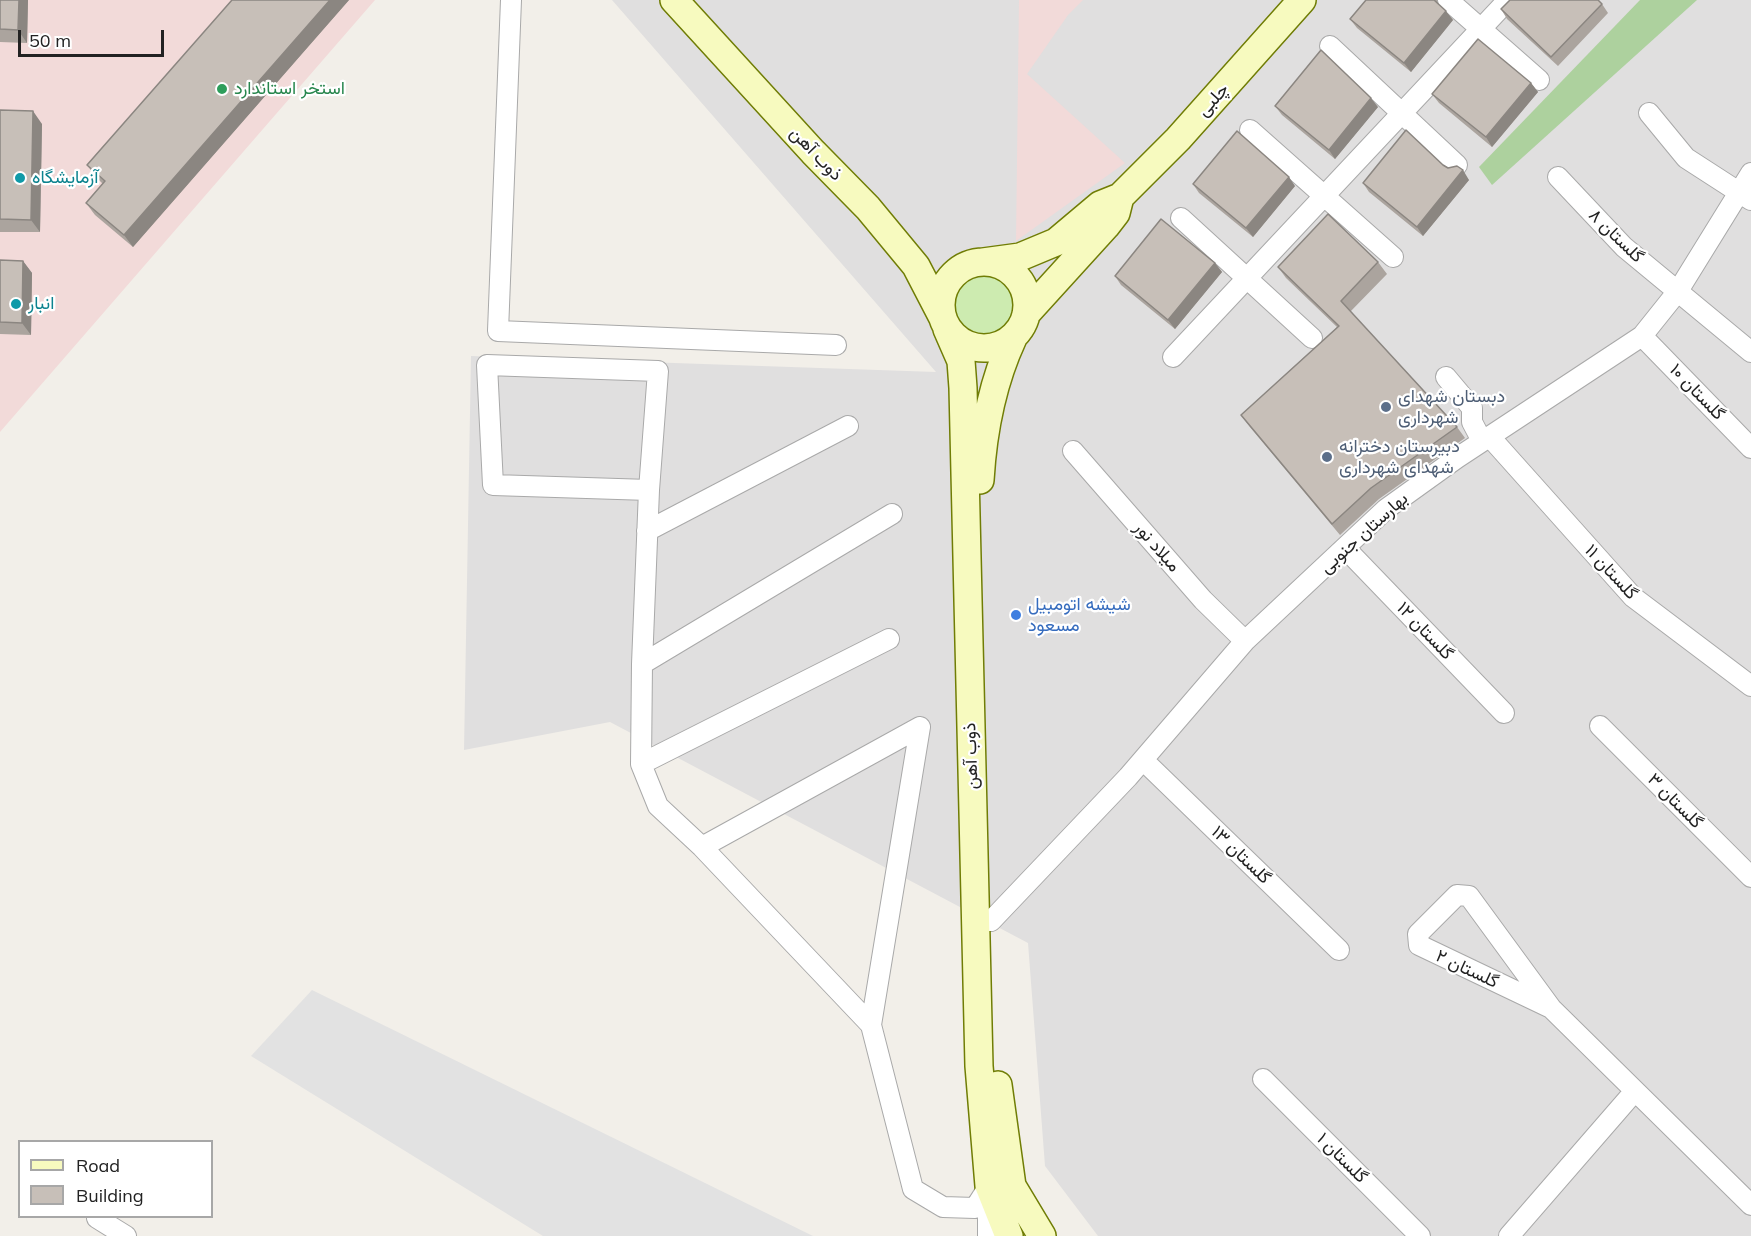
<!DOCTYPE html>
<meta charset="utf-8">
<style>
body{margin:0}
#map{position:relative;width:1751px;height:1236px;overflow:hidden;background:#f2efe9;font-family:Mulish,sans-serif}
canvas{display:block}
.legend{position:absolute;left:18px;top:1140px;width:195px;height:78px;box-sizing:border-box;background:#fff;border:2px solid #a7a7a7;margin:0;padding:8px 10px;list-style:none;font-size:18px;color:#222}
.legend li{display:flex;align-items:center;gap:12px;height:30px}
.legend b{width:30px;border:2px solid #a7a7a7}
.scale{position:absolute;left:18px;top:30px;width:146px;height:27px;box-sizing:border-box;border:3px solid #222;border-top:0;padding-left:8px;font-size:18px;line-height:21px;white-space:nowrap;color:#222;-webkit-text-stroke:4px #fff;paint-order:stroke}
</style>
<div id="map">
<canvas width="1751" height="1236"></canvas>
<ul class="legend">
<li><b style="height:8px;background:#f7fabf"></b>Road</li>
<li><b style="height:16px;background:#c7bfb8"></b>Building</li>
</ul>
<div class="scale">50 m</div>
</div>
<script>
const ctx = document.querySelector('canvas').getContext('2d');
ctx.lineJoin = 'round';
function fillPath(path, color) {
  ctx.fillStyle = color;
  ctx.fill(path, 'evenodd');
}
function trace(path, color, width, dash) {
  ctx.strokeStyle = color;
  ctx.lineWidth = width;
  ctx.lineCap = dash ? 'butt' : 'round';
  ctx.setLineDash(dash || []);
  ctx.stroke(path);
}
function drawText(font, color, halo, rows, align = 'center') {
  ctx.font = font + ' Mulish,Vazirmatn,sans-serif';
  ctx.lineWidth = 4.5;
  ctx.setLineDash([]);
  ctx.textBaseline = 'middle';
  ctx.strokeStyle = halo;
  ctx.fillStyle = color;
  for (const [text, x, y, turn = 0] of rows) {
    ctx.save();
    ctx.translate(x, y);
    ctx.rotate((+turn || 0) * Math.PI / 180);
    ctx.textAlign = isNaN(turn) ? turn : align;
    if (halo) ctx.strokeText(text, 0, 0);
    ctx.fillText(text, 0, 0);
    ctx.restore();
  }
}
fillPath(new Path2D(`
 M 612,0 L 1751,0 L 1751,1236 L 1098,1236 L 1045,1166 L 1028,943 L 610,722 L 464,750 L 471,356 L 936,372 Z`), '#e0dfdf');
fillPath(new Path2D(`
 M 0,0 L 375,0 L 0,432 Z
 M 1019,0 L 1083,0 L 1068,15 L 1027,74 L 1125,163 L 1016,241 Z`), '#f2dad9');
fillPath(new Path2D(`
 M947 305a37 37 0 1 1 74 0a37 37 0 1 1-74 0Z`), '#cdebb0');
fillPath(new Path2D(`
 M 1640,0 L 1697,0 L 1492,185 L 1479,167 Z`), '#add19e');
fillPath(new Path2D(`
 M 312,990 L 813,1236 L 543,1236 L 251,1056 Z`), '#e2e2e2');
const minor = new Path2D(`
 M 511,0 L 498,331 L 836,345
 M 1448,0 L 1539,80
 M 1330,46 L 1457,165
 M 1649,113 L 1686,158 L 1751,200
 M 1250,130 L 1393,257
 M 1558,177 L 1624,247 L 1751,352
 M 1181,218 L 1312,338
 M 1642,336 L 1751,448
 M 1173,357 L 1508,0
 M 1446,377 L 1472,408 L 1472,422 L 1482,441
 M 1490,437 L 1633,597 L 1751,686
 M 1073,451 L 1203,600 L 1245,641
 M 649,490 L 493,485 L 487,365 L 658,371 L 649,490 L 642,664 L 641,764 L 658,806 L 702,847 L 871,1025 L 913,1189 L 943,1207 L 975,1208 L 989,1186
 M 647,531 L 848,426
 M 1346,549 L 1504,713
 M 642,664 L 892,514
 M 1600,726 L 1751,877
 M 1143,760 L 1339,950
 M 641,764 L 889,639
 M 702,847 L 920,727
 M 975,921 L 991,921 L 1128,777 L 1245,641 L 1386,509 L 1457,458 L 1642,336 L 1678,291 L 1751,173
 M 1551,1008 L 1419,945 L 1418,934 L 1457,895 L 1469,896 L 1551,1008 L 1751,1205
 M 871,1025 L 920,727
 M 1263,1079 L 1420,1236
 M 97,1218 L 126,1236
 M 988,1236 L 988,1195
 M 1509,1236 L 1634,1092`);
const secondary = new Path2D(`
 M 674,0 L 813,152 L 868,208 L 916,266 L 943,318
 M 983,262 L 1020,257 L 1056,242 L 1100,205 L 1120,197 L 1178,139 L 1302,0
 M941 305a43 43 0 1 1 86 0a43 43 0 1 1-86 0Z
 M 1026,314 L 1106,226 L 1116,213 L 1120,197
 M 947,329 L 961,361 L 963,388 L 979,1066 L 989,1186 L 1009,1236
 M 980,480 C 983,430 992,383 1013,338
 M 998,1085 L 1012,1186 L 1042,1236`);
trace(minor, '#a9a9a9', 22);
trace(secondary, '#707d05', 30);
trace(minor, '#fff', 20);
trace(secondary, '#f7fabf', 27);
fillPath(new Path2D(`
 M 0,0 L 28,0 L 27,43 L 0,42 Z
 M 232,0 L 349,0 L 133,247 L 95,215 L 86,203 L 103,184 L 96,177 L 87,165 Z
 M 1366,0 L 1437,0 L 1438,4 L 1453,20 L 1411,72 L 1357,28 L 1350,19 Z
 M 1602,4 L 1608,13 L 1558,66 L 1507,19 L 1501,9 Z
 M 1531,83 L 1538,92 L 1492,147 L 1439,103 L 1432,94 Z
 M 1275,106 L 1378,107 L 1335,159 L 1282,115 Z
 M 0,110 L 42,124 L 40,232 L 0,232 Z
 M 1443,165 L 1469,180 L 1423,236 L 1369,192 L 1363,183 Z
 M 1193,184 L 1295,186 L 1253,237 L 1199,193 Z
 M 0,260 L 23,261 L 32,273 L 31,335 L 0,334 Z
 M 1378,262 L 1387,274 L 1350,312 L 1457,427 L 1465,438 L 1379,499 L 1340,535 L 1250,427 L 1241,415 L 1337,327 L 1286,278 L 1278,267 Z
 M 1215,263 L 1222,272 L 1175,329 L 1121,285 L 1115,276 Z`), '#aba49e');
fillPath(new Path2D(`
 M 19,0 L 28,0 L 27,43 L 18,30 Z
 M 330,0 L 349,0 L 133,247 L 124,235 Z
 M 1446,11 L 1453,20 L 1411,72 L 1404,63 Z
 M 1531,83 L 1538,92 L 1492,147 L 1486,137 Z
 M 1371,98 L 1378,107 L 1335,159 L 1329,150 Z
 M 33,111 L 42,124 L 40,232 L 31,220 Z
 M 1463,170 L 1469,180 L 1423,236 L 1417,227 Z
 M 1289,177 L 1295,186 L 1253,237 L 1246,228 Z
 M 23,261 L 32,273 L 31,335 L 22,323 Z
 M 1215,263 L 1222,272 L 1175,329 L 1168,320 Z`), '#8b8681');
const building = new Path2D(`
 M 0,0 L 19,0 L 18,30 L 0,29 Z
 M 232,0 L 330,0 L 124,235 L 86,203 L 105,181 L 87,165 Z
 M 1366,0 L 1434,0 L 1446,11 L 1404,63 L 1350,19 Z
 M 1510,0 L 1598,0 L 1602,4 L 1551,57 L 1501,9 Z
 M 1478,39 L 1531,83 L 1486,137 L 1432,94 Z
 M 1321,50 L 1371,98 L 1329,150 L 1275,106 Z
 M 0,110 L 33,111 L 31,220 L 0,219 Z
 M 1406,130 L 1443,165 L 1448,168 L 1457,166 L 1463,170 L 1417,227 L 1363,183 Z
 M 1237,131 L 1289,177 L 1246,228 L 1193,184 Z
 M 1328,214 L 1378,262 L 1341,301 L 1457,427 L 1371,488 L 1332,524 L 1241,415 L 1339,326 L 1278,267 Z
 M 1161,219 L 1215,263 L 1168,320 L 1115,276 Z
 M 0,260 L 23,261 L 22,323 L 0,322 Z`);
fillPath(building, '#c7bfb8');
trace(building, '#8b8681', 1.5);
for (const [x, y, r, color] of [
 [222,89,6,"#2e9e5b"],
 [20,178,6,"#0f9aa8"],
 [16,304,6,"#0f9aa8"],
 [1386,407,6,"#5c6f8a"],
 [1327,457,6,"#5c6f8a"],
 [1016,615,6,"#3f7fe0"]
]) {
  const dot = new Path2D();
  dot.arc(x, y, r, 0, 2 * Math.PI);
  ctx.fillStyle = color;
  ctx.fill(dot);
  trace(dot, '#fff', 2);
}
drawText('18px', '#27864d', '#fff', [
 ["استخر استاندارد",234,89]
], 'left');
drawText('18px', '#222', '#fff', [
 ["چلبی",1213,100,-48],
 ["ذوب آهن",816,154,46],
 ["گلستان ۸",1616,236,44],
 ["گلستان ۱۰",1697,392,46],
 ["بهارستان جنوبی",1364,533,-42],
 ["میلاد نور",1157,547,49],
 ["گلستان ۱۱",1611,572,47],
 ["گلستان ۱۲",1425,631,46],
 ["ذوب آهن",971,756,-92],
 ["گلستان ۳",1675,801,45],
 ["گلستان ۱۳",1241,855,44],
 ["گلستان ۲",1467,969,25],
 ["گلستان ۱",1342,1158,45]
]);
drawText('18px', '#0d838f', '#fff', [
 ["آزمایشگاه",32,178],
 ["انبار",28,304]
], 'left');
drawText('18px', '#4e5e75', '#fff', [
 ["دبستان شهدای",1398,397],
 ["شهرداری",1398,418],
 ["دبیرستان دخترانه",1339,447],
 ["شهدای شهرداری",1339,468]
], 'left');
drawText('18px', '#366cbe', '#fff', [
 ["شیشه اتومبیل",1028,605],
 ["مسعود",1028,626]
], 'left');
</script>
